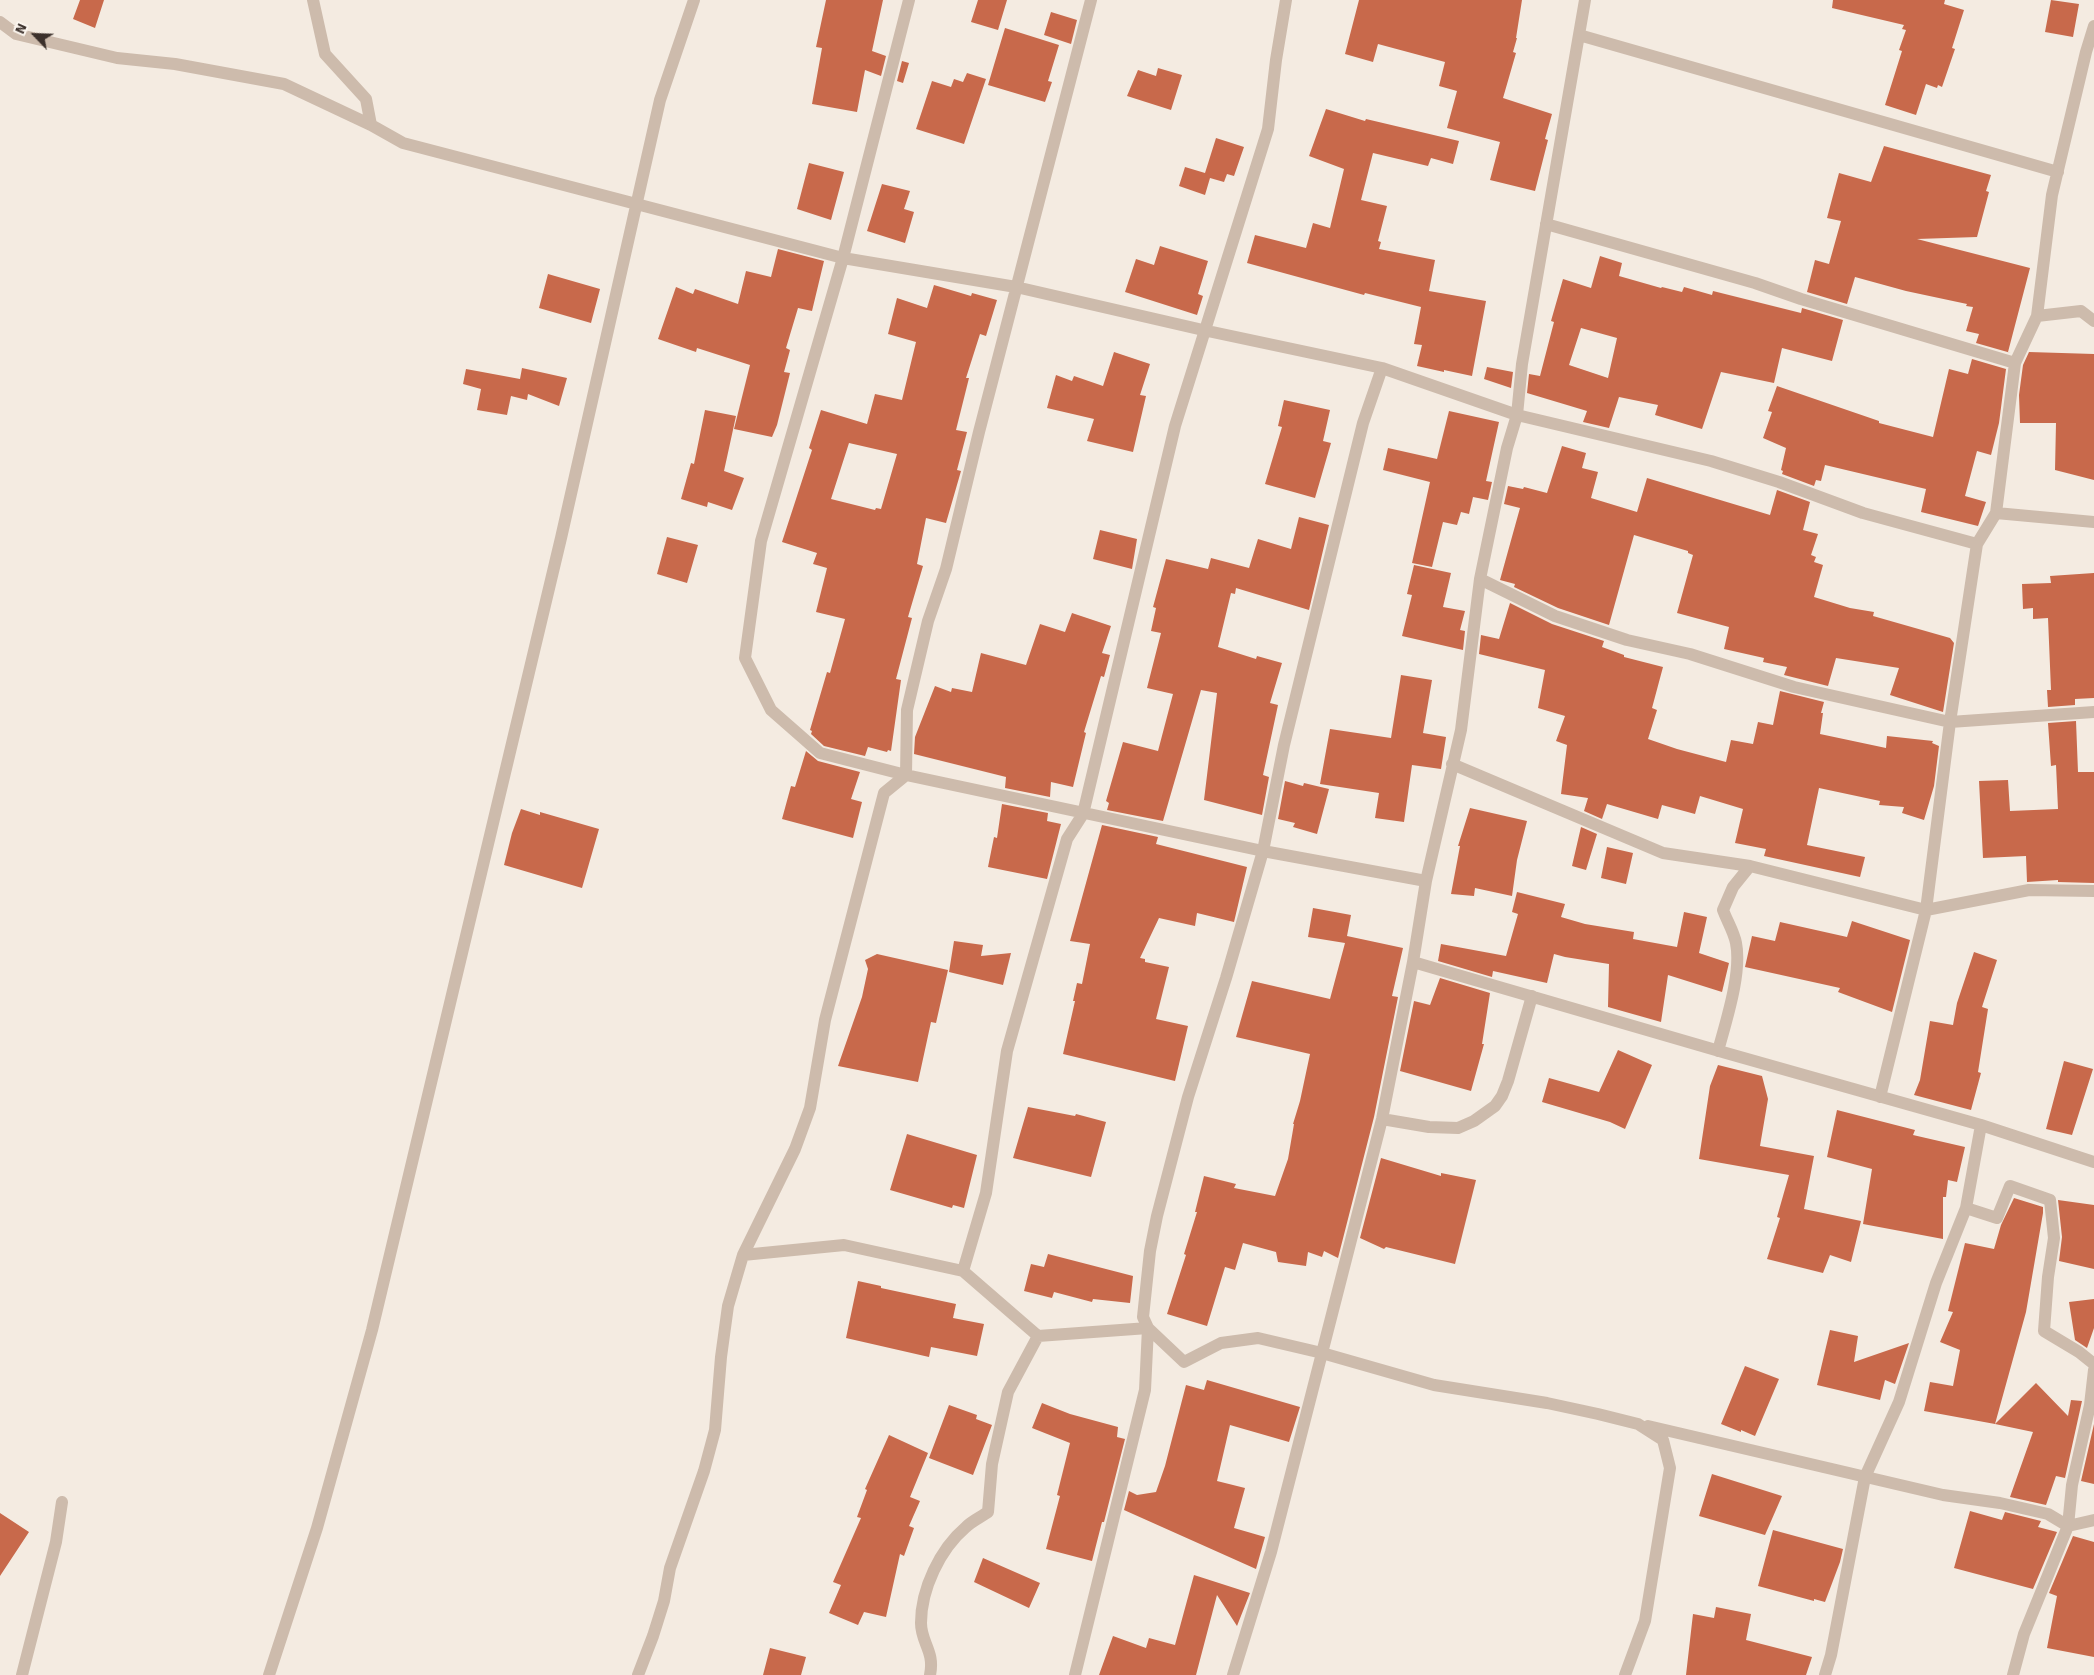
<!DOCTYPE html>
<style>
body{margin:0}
#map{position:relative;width:2094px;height:1675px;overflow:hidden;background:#f4ebe1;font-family:Signika,sans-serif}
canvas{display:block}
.north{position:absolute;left:10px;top:10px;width:50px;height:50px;-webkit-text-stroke:4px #fbf5ee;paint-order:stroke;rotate:294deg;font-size:14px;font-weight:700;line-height:20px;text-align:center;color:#3b302b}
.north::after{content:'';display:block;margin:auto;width:18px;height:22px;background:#3b302b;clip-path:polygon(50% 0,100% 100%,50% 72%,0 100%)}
</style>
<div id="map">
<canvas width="2094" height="1675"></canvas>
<div class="north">N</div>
</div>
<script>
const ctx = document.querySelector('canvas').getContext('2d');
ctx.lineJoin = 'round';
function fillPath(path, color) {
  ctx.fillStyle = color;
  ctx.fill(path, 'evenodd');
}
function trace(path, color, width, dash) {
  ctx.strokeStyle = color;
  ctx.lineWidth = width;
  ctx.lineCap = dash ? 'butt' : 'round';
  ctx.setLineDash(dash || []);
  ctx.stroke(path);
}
fillPath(new Path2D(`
 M 80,0 L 104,0 L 95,28 L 73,19 Z
 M 826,0 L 883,0 L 872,51 L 886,56 L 881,76 L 865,70 L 857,112 L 812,104 L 822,48 L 816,47 Z
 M 978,0 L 1007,0 L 998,30 L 971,22 Z
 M 1359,0 L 1522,0 L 1516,38 L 1517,38 L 1513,52 L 1516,53 L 1503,98 L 1552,114 L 1545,139 L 1548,140 L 1535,191 L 1490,180 L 1500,142 L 1447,128 L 1457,91 L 1439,86 L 1445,62 L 1378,44 L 1373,62 L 1345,54 Z
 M 1833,0 L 1945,0 L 1944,4 L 1964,10 L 1952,48 L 1955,49 L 1942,87 L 1938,85 L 1937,88 L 1926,84 L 1916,115 L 1885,105 L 1902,51 L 1899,50 L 1906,30 L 1902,29 L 1904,25 L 1832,8 Z
 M 2051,0 L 2079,4 L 2073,37 L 2045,32 Z
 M 1051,12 L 1077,20 L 1071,44 L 1044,35 Z
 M 1005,28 L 1059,45 L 1048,81 L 1052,82 L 1045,102 L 988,85 Z
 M 902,61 L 909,63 L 903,83 L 897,81 Z
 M 1158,68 L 1182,75 L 1171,110 L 1127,96 L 1138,70 L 1156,76 Z
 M 967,73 L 986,79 L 964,144 L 916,129 L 932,81 L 951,87 L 954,79 L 963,82 Z
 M 1326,109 L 1365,121 L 1366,119 L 1459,141 L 1453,164 L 1431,158 L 1428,166 L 1373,153 L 1361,200 L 1387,206 L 1378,241 L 1381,242 L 1379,249 L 1435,260 L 1429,291 L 1486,301 L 1472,376 L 1444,370 L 1444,372 L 1417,366 L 1422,345 L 1414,344 L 1421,307 L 1365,293 L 1364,295 L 1247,263 L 1255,235 L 1306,248 L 1313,223 L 1330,228 L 1344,169 L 1309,156 Z
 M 1216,138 L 1244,147 L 1234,176 L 1227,174 L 1224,182 L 1210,178 L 1205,195 L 1179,186 L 1185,167 L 1205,173 Z
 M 1884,146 L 1991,175 L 1986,191 L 1989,192 L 1977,237 L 1917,239 L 2030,268 L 2008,352 L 2011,353 L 1976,343 L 1979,334 L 1966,331 L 1973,307 L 1966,306 L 1967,304 L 1906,291 L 1855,277 L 1847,304 L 1807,292 L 1815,260 L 1829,264 L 1841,221 L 1827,218 L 1839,173 L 1871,182 Z
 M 809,163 L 844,172 L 831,220 L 797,209 Z
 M 882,184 L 910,191 L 904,209 L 914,212 L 905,243 L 867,231 Z
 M 1160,246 L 1208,261 L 1198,294 L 1203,296 L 1197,315 L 1125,292 L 1136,259 L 1154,265 Z
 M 778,249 L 824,261 L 812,311 L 798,308 L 786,348 L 790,350 L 784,372 L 790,373 L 777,425 L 772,437 L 734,429 L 750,365 L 697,348 L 696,352 L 658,339 L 676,287 L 693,294 L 695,289 L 738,304 L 746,271 L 771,277 Z
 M 1600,256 L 1622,263 L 1619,276 L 1661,288 L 1662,287 L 1682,292 L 1684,287 L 1712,295 L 1713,291 L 1801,313 L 1802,308 L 1843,320 L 1832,361 L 1782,348 L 1774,383 L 1721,372 L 1702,429 L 1655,415 L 1658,405 L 1619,397 L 1609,428 L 1583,422 L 1587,411 L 1527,393 L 1529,374 L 1540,376 L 1554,322 L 1551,321 L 1563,279 L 1591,288 ZM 1581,328 L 1617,338 L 1608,378 L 1569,365 Z
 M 548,274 L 600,289 L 591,323 L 539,308 Z
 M 934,285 L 971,296 L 972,293 L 997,300 L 986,336 L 980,334 L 966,378 L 969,378 L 956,430 L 967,432 L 957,470 L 961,471 L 946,523 L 926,518 L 917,564 L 923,566 L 908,617 L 912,618 L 896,679 L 901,680 L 891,751 L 888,750 L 887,752 L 868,747 L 865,756 L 824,746 L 811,734 L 812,731 L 810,730 L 827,672 L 830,673 L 845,619 L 816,612 L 827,568 L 813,564 L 817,553 L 782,542 L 812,450 L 809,448 L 821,410 L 867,424 L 875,394 L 902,400 L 916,342 L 888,334 L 897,298 L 927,308 ZM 849,443 L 897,454 L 881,509 L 876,508 L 875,510 L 831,499 Z
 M 1114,352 L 1150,364 L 1140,395 L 1146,396 L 1133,452 L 1087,441 L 1094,419 L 1047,408 L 1056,375 L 1072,381 L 1074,376 L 1103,386 Z
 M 2029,352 L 2094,354 L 2094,480 L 2055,470 L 2056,423 L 2020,423 L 2019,395 L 2023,365 Z
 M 1972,359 L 2006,369 L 1999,423 L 1991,455 L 1977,451 L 1965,496 L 1986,502 L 1978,526 L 1921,512 L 1926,489 L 1825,465 L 1821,481 L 1816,480 L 1814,486 L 1782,474 L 1783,471 L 1781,470 L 1786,448 L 1763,438 L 1772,412 L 1768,411 L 1777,386 L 1879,421 L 1879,423 L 1933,437 L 1949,369 L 1968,374 Z
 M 1487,367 L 1513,372 L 1511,388 L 1484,379 Z
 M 522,368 L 567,378 L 559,406 L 528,394 L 527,400 L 511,396 L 507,415 L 477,410 L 481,389 L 463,384 L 466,369 L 520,379 Z
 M 1284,400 L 1330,410 L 1323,441 L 1331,443 L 1315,498 L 1265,484 L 1282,427 L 1278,426 Z
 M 705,410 L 736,416 L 724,471 L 744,478 L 732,510 L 708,502 L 707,507 L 681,499 L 691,463 L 694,464 Z
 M 1449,411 L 1499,422 L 1486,481 L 1492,482 L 1488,500 L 1473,497 L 1469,514 L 1461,512 L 1457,525 L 1443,522 L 1432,567 L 1412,563 L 1430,482 L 1383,470 L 1388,448 L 1437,459 Z
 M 1562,446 L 1586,453 L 1582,468 L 1598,472 L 1591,498 L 1637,512 L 1647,478 L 1770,515 L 1777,490 L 1810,502 L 1803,530 L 1818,534 L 1811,555 L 1816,557 L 1814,562 L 1823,565 L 1814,597 L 1850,608 L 1874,612 L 1873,616 L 1950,638 L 1954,643 L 1943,712 L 1890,695 L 1899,668 L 1836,658 L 1828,686 L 1784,675 L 1787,667 L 1763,662 L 1764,658 L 1724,649 L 1729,627 L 1677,613 L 1693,555 L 1688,553 L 1688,551 L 1634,535 L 1609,625 L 1558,608 L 1514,587 L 1515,584 L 1500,580 L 1520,508 L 1504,504 L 1508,486 L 1523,489 L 1524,487 L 1547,493 Z
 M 1299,517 L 1329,525 L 1309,610 L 1236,588 L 1235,594 L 1231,593 L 1218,647 L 1256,659 L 1257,656 L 1282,663 L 1270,703 L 1278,705 L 1263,775 L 1269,777 L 1262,815 L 1204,800 L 1217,693 L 1201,690 L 1163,821 L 1107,810 L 1109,803 L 1106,801 L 1123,742 L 1158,751 L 1173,694 L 1147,688 L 1161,633 L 1151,631 L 1156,608 L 1153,607 L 1166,559 L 1208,569 L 1211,558 L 1249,568 L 1258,539 L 1291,549 Z
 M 1100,530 L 1137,539 L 1132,569 L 1093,559 Z
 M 667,537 L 698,545 L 687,583 L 657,574 Z
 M 1414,565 L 1451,573 L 1443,607 L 1465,611 L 1460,630 L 1465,631 L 1463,650 L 1402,636 L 1412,595 L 1407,594 Z
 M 2094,573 L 2094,698 L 2075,699 L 2075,705 L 2048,707 L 2047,690 L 2051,690 L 2048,618 L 2033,619 L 2033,608 L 2023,609 L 2022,584 L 2051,583 L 2050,576 Z
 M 1510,603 L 1552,624 L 1604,641 L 1602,647 L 1624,655 L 1624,657 L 1663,667 L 1652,708 L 1657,710 L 1648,739 L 1677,749 L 1726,762 L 1731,740 L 1753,744 L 1758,722 L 1773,725 L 1780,691 L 1824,702 L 1821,713 L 1823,713 L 1820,734 L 1886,748 L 1887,736 L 1933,741 L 1932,743 L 1939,746 L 1934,786 L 1924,820 L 1902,813 L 1904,807 L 1879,805 L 1880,801 L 1819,788 L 1807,845 L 1865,857 L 1860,877 L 1764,856 L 1766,849 L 1735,843 L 1743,809 L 1700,796 L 1695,814 L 1662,805 L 1658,819 L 1607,804 L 1602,819 L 1584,811 L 1588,798 L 1561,794 L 1567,745 L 1556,741 L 1565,716 L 1538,708 L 1545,670 L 1479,654 L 1481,635 L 1499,639 Z
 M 1072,613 L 1111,626 L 1102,653 L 1110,655 L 1104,677 L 1101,676 L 1084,732 L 1086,733 L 1073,787 L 1051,782 L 1050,797 L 1005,788 L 1006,777 L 914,754 L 915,737 L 935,686 L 951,692 L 952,688 L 972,692 L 981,653 L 1026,665 L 1040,624 L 1065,632 Z
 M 1401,675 L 1432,680 L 1423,733 L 1446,737 L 1441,769 L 1412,765 L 1404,822 L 1375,818 L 1379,793 L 1320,784 L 1330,729 L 1391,738 Z
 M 2076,721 L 2078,772 L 2094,772 L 2094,883 L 2058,882 L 2058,880 L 2027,882 L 2026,856 L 1983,858 L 1979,781 L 2008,780 L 2010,811 L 2058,809 L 2056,765 L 2051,766 L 2048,723 Z
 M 806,751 L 818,761 L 860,772 L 851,799 L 862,802 L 853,838 L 782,819 L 791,786 L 795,787 Z
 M 1285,781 L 1303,786 L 1304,783 L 1329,789 L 1317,834 L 1293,827 L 1295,823 L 1278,819 Z
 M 1002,804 L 1048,813 L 1047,821 L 1061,824 L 1047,879 L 988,867 L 994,837 L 997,838 Z
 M 1470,808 L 1527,821 L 1517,860 L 1512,896 L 1475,888 L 1474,896 L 1451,894 L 1460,846 L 1458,846 Z
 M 521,809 L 540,815 L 540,812 L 599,829 L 582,888 L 504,865 L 512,833 Z
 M 1102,825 L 1158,837 L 1156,844 L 1247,867 L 1234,922 L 1197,913 L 1195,926 L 1159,918 L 1140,958 L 1145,959 L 1145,962 L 1169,967 L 1156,1019 L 1188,1026 L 1175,1081 L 1063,1054 L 1075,1001 L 1073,1001 L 1077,983 L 1082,984 L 1090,944 L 1070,941 Z
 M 1581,827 L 1597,834 L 1586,870 L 1572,866 Z
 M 1607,847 L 1633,853 L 1626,884 L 1601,878 Z
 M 1517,892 L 1565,904 L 1561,917 L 1585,924 L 1634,932 L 1633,939 L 1677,947 L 1684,912 L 1707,917 L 1699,953 L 1729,963 L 1722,992 L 1668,975 L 1661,1022 L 1608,1007 L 1609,964 L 1565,957 L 1554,954 L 1547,983 L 1493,971 L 1492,977 L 1438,961 L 1441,944 L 1506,956 L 1518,914 L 1512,912 Z
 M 1313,908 L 1351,915 L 1347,936 L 1403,948 L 1392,996 L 1398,997 L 1374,1117 L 1338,1258 L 1324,1251 L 1322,1257 L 1308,1252 L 1306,1266 L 1278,1262 L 1276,1252 L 1243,1243 L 1235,1270 L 1225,1267 L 1207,1326 L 1167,1314 L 1186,1255 L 1184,1254 L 1197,1212 L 1195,1212 L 1204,1176 L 1236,1184 L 1234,1188 L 1275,1196 L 1288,1159 L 1294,1124 L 1293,1124 L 1300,1101 L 1310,1054 L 1236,1037 L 1252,981 L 1330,999 L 1345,943 L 1308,937 Z
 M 1852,921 L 1910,940 L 1892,1012 L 1838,992 L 1840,988 L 1745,967 L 1752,936 L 1775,941 L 1780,922 L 1847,937 Z
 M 954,941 L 983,945 L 981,956 L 1011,953 L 1003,985 L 949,972 Z
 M 1974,952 L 1997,960 L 1982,1007 L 1988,1009 L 1978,1072 L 1981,1073 L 1971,1110 L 1914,1095 L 1920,1080 L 1930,1021 L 1953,1025 L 1957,1003 Z
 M 877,954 L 948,970 L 936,1023 L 931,1022 L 918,1082 L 838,1066 L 862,997 L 868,969 L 865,960 Z
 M 1440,978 L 1490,993 L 1482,1044 L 1484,1044 L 1471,1091 L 1400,1071 L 1414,1001 L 1430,1005 Z
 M 1618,1050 L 1652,1065 L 1625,1129 L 1610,1122 L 1542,1102 L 1549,1078 L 1599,1092 Z
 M 2064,1061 L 2093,1069 L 2072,1135 L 2046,1129 Z
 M 1718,1065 L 1762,1076 L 1768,1099 L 1760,1146 L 1814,1156 L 1804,1209 L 1861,1221 L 1851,1262 L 1830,1255 L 1823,1273 L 1767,1259 L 1780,1218 L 1777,1217 L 1789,1175 L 1699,1159 L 1710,1086 Z
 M 1028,1107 L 1075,1116 L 1076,1114 L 1106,1122 L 1091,1177 L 1013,1158 Z
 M 1837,1110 L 1915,1130 L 1913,1135 L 1965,1147 L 1957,1182 L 1948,1180 L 1946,1197 L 1943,1197 L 1943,1239 L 1863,1224 L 1872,1169 L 1827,1157 Z
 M 907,1134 L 977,1155 L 964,1208 L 953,1205 L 952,1208 L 890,1190 Z
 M 1381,1158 L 1441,1176 L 1441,1173 L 1476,1180 L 1455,1264 L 1386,1247 L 1384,1249 L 1360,1238 Z
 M 2014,1198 L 2043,1207 L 2043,1213 L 2026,1312 L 1995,1424 L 1924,1411 L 1930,1382 L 1953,1386 L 1960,1350 L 1940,1342 L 1953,1312 L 1948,1311 L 1965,1243 L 1994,1249 L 2001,1225 Z
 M 2058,1200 L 2094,1205 L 2094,1269 L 2059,1261 L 2062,1237 Z
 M 1048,1254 L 1133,1276 L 1130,1303 L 1093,1299 L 1092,1302 L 1054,1292 L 1052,1298 L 1024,1291 L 1031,1264 L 1044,1267 Z
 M 858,1281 L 881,1286 L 881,1288 L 956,1304 L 953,1318 L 984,1324 L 977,1356 L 931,1347 L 929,1357 L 846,1338 Z
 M 2094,1299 L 2094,1328 L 2087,1348 L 2075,1340 L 2069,1302 Z
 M 1830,1330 L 1858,1336 L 1854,1362 L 1909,1343 L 1895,1384 L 1885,1380 L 1880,1400 L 1817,1385 Z
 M 1745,1366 L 1779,1379 L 1755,1436 L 1741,1430 L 1741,1432 L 1721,1424 Z
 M 1207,1380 L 1300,1407 L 1289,1442 L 1230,1425 L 1217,1481 L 1245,1488 L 1234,1528 L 1265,1537 L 1256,1569 L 1124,1510 L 1129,1491 L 1137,1495 L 1156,1492 L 1165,1466 L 1186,1385 L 1204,1390 Z
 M 2036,1383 L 2068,1416 L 2071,1400 L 2082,1401 L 2065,1478 L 2056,1476 L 2046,1505 L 2010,1497 L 2033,1432 L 1995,1424 Z
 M 1042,1403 L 1070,1414 L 1118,1427 L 1117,1437 L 1125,1439 L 1104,1522 L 1102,1522 L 1092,1561 L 1046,1549 L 1060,1496 L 1057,1495 L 1070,1443 L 1032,1428 Z
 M 949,1405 L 977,1415 L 976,1419 L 992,1425 L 973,1475 L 929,1458 Z
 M 2094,1424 L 2094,1484 L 2081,1481 Z
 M 889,1435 L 928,1453 L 910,1497 L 920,1501 L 909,1526 L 914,1528 L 904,1556 L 900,1554 L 886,1617 L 864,1612 L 858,1625 L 829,1613 L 841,1585 L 833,1582 L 861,1518 L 857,1517 L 867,1490 L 865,1489 Z
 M 1712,1474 L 1782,1496 L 1765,1535 L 1699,1516 Z
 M 1970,1511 L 2002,1520 L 2005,1512 L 2041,1521 L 2038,1527 L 2057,1532 L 2033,1589 L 1954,1568 Z
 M 0,1513 L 29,1532 L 0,1576 Z
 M 1773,1530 L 1843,1549 L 1840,1562 L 1825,1602 L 1814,1599 L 1814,1601 L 1758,1586 Z
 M 2073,1536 L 2094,1542 L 2094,1657 L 2047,1648 L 2057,1596 L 2049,1593 Z
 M 983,1558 L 1040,1583 L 1029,1608 L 974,1582 Z
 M 1194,1575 L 1250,1593 L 1237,1626 L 1217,1595 L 1196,1675 L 1099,1675 L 1113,1636 L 1146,1648 L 1149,1638 L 1175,1645 Z
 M 1716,1607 L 1751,1614 L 1746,1640 L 1812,1657 L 1806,1675 L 1686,1675 L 1693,1614 L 1714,1618 Z
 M 770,1648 L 806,1657 L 801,1675 L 763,1675 Z`), '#c8694b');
trace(new Path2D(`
 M 313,0 L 325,54 L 366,99 L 371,125 L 403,143 L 843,258 L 1016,287 L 1203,330 L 1382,368
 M 909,0 L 843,258 L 761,541 L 745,658 L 771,710 L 820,753 L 906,775 L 1263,851 L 1426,881
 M 0,22 L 16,34 L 117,58 L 175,64 L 284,84 L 371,125
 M 1579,35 L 2058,172
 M 1546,224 L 1755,283 L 1801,299 L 2015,363
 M 2037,316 L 2081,311 L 2094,321
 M 1996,513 L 2094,522
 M 1480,579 L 1555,616 L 1627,640 L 1690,654 L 1794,687 L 1950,722 L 2094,712
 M 1452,764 L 1663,853 L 1750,866 L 1926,910 L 2029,890 L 2094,891
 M 1413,962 L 1726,1053 L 1981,1125 L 2094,1162
 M 1718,1051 C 1726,1021 1742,973 1736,943 C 1734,932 1727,921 1723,910 L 1733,887 L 1750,866
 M 1880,1097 L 1926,910 L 1950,722 L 1977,544 L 1996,513 L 2015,363 L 2037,316 L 2052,195 L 2086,52 L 2094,26
 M 1382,1119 L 1429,1127 L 1458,1128 L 1474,1121 L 1495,1106 L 1502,1096 L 1508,1081 L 1532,996
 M 1966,1208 L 1997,1218 L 2010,1186 L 2050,1200 L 2054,1238 L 2048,1277 L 2044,1331 L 2079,1352 L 2094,1364
 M 743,1255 L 844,1245 L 963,1271 L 1038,1336
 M 963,1271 L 986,1193 L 1007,1051 L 1067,839 L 1083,814 L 1175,426 L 1268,129 L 1276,60 L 1286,0
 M 1648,1426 L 1943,1495 L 2000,1503 L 2048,1514 L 2068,1526 L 2094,1520
 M 22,1675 L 56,1542 L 62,1502
 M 269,1675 L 317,1528 L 372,1330 L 561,538 L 660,100 L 694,0
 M 638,1675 L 653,1636 L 664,1601 L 670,1568 L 704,1471 L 715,1430 L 721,1357 L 728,1306 L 743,1255 L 795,1149 L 810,1108 L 825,1020 L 884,793 L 906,775 L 907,710 L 928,621 L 946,569 L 979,432 L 1091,0
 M 930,1675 C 935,1651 921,1643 921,1623 C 921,1589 940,1549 966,1527 C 972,1521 981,1517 988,1512 L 992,1464 L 1008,1392 L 1038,1336 L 1148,1328 L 1184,1362 L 1221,1343 L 1258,1338 L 1322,1353 L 1434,1385 L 1547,1403 L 1598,1414 L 1638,1424 L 1663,1440 L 1670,1468 L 1645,1621 L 1625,1675
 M 1075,1675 L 1145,1390 L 1148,1328 L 1143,1317 L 1150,1251 L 1157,1216 L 1188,1097 L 1226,978 L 1263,851 L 1284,745 L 1363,423 L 1382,368 L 1517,415 L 1711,461 L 1779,482 L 1863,513 L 1977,544
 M 1233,1675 L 1271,1552 L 1382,1119 L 1413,962 L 1426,881 L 1461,730 L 1480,579 L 1507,448 L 1517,415 L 1522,364 L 1585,0
 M 1825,1675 L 1831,1655 L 1865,1477 L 1899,1402 L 1936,1283 L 1966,1208 L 1981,1125
 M 2013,1675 L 2024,1634 L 2068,1526 L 2072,1485 L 2090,1405 L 2094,1370`), '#cdbbac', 12);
</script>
